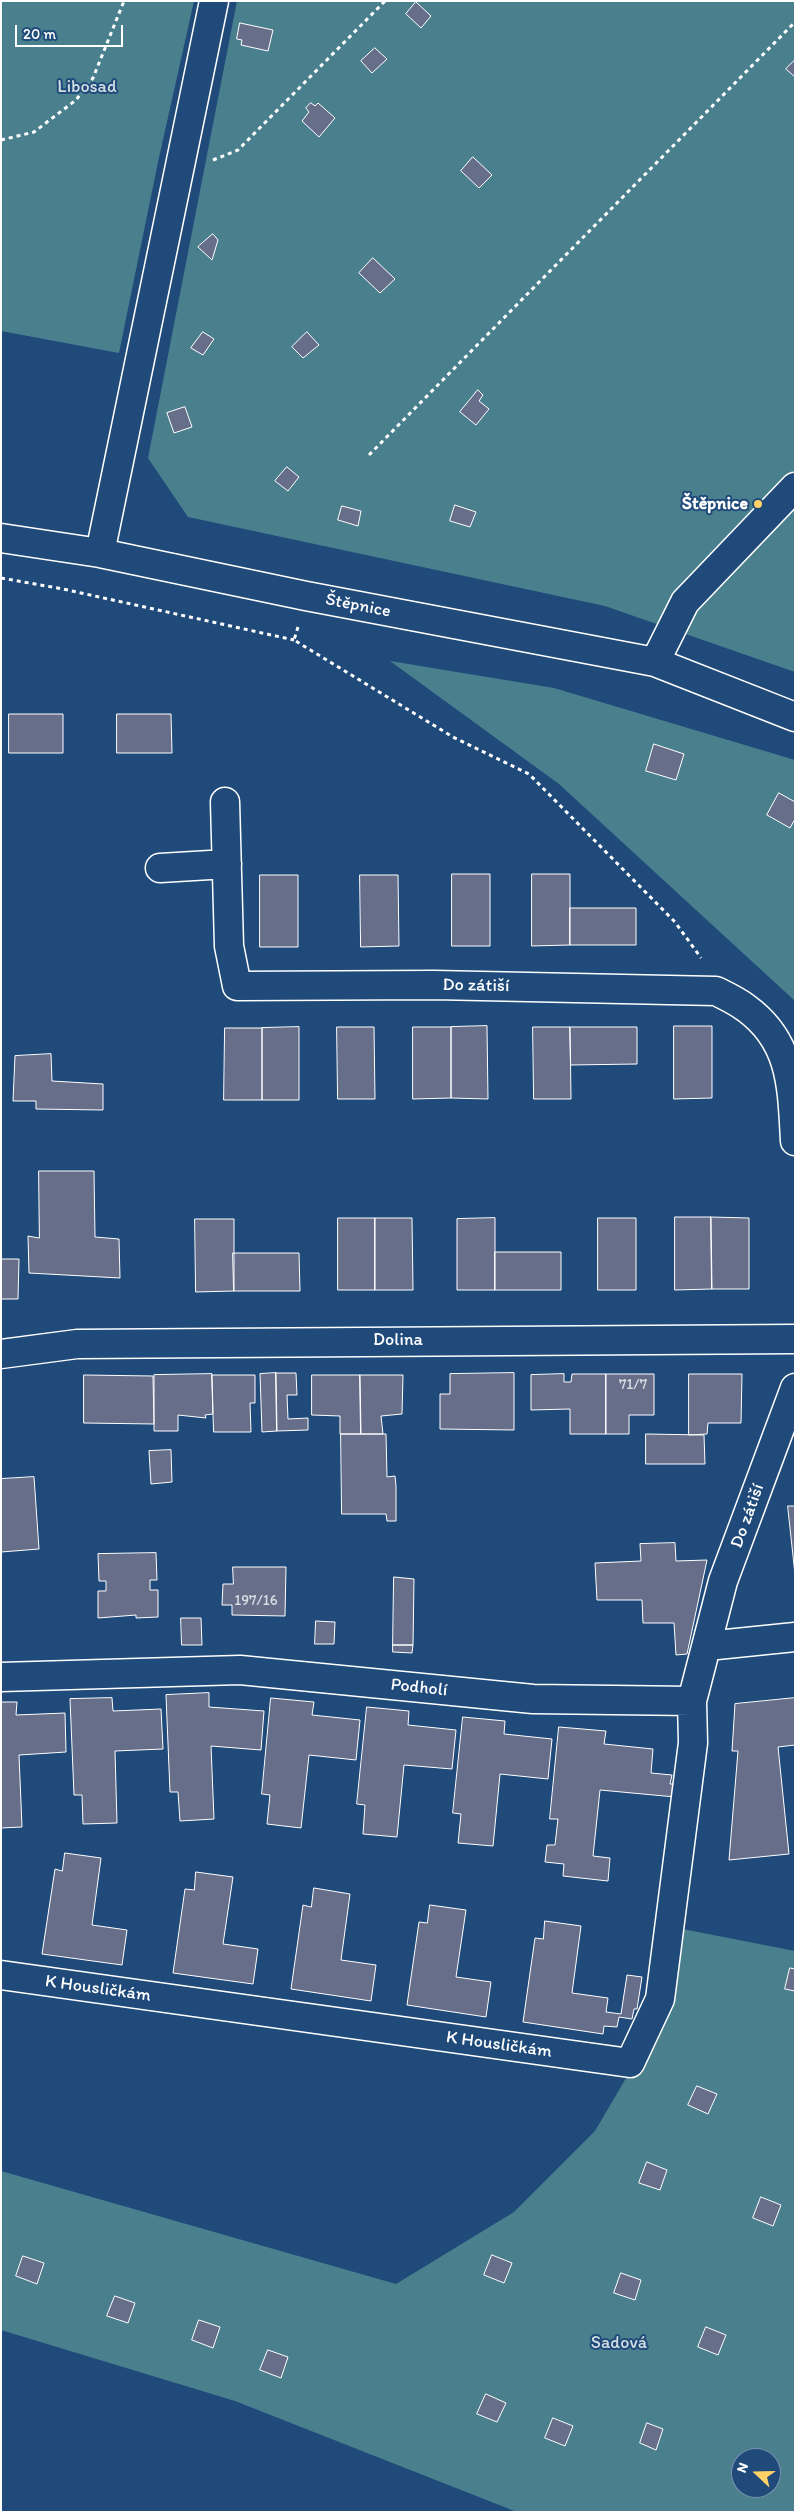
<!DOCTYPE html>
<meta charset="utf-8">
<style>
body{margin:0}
#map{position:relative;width:796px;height:2513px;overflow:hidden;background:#1f4a7a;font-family:Itim,sans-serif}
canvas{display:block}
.frame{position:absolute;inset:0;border:2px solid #fff;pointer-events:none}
.north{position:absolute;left:731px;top:2448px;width:50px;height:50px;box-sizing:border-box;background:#1f4a7a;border:1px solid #7992af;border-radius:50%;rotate:291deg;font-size:14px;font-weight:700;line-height:20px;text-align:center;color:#fff}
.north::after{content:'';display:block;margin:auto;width:18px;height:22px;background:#ffd166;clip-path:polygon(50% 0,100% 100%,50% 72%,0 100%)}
.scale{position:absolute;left:15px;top:25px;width:108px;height:22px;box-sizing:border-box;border:2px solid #fff;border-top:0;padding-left:6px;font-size:15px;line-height:18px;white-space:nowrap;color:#fff;-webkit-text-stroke:4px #1f4a7a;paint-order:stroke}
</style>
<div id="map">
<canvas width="796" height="2513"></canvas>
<div class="frame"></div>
<div class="north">N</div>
<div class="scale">20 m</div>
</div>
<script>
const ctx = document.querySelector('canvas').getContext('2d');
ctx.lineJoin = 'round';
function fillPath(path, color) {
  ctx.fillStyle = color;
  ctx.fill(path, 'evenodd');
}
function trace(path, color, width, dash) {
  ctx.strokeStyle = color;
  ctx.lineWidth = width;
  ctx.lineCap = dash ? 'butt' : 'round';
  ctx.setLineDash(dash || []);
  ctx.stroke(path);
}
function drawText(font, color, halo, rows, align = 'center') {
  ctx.font = font + ' Itim,sans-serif';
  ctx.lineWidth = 4;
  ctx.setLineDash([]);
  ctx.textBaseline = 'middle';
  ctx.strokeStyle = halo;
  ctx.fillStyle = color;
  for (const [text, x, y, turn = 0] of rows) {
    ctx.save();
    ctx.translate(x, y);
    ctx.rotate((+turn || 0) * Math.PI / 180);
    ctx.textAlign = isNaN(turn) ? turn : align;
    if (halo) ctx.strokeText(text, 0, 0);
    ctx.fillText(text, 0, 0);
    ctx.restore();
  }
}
fillPath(new Path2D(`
 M 1,1 L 194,1 L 158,162 L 119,353 L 1,331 Z
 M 237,1 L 795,1 L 795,672 L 605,606 L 188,517 L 148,458 Z
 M 390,661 L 554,688 L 795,760 L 795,1001 L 559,784 Z
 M 672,1927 L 795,1951 L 795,2512 L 517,2512 L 235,2401 L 1,2330 L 1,2171 L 396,2284 L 514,2212 L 595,2131 L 660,2020 ZM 741,2458 L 771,2458 L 771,2488 L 741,2488 Z`), '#4a808e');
const building = new Path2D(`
 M 416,2 L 431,16 L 421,28 L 406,14 Z
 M 240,23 L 273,30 L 268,51 L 241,45 L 242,40 L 237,39 Z
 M 375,48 L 387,59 L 372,73 L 361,61 Z
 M 795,60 L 795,77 L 786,69 Z
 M 311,103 L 315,106 L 318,103 L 335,118 L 319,137 L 302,121 L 309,112 L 306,108 Z
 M 473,157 L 492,175 L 479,188 L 461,171 Z
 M 213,234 L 218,240 L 212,260 L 198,247 Z
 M 373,258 L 395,279 L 380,293 L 359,273 Z
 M 203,332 L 214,339 L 203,355 L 191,348 Z
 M 307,332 L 319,345 L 303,358 L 292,347 Z
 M 478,390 L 483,395 L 479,401 L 489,409 L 476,425 L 460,412 Z
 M 185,407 L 192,427 L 174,433 L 167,413 Z
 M 287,467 L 299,477 L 288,491 L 275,481 Z
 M 455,505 L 476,512 L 470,527 L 450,521 Z
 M 342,506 L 361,511 L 358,526 L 338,520 Z
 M 9,714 L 63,714 L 63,753 L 9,753 Z
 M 117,714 L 171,714 L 172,753 L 117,753 Z
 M 654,744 L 684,754 L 676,780 L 646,771 Z
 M 779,793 L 795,802 L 795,819 L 790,828 L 767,815 Z
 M 452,874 L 490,874 L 490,946 L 452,946 Z
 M 532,874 L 570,874 L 570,945 L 532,946 Z
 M 260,875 L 298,875 L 298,947 L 260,947 Z
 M 360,875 L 398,875 L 399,946 L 361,947 Z
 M 570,908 L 636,908 L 636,945 L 570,945 Z
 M 487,1026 L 488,1099 L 451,1098 L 451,1027 Z
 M 674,1026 L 712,1026 L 712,1098 L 674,1099 Z
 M 299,1027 L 299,1100 L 262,1100 L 262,1028 Z
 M 337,1027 L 374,1027 L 375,1099 L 338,1099 Z
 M 413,1027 L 451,1027 L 451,1098 L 413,1099 Z
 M 533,1027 L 570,1027 L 571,1099 L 534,1099 Z
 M 570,1027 L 637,1027 L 637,1064 L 571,1065 Z
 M 225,1028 L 262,1028 L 262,1100 L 224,1100 Z
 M 51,1054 L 52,1081 L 103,1084 L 103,1110 L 36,1109 L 36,1101 L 13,1101 L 15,1056 Z
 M 39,1171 L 94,1171 L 95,1237 L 119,1239 L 120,1278 L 29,1273 L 28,1236 L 39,1238 Z
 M 675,1217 L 711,1217 L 712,1289 L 675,1290 Z
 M 711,1217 L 749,1218 L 749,1289 L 712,1289 Z
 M 338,1218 L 375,1218 L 375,1290 L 338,1290 Z
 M 375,1218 L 412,1218 L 413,1290 L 375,1290 Z
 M 495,1218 L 495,1290 L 457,1290 L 457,1219 Z
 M 598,1218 L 636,1218 L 636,1290 L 598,1290 Z
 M 195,1219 L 234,1219 L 234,1291 L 196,1292 Z
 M 495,1252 L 561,1252 L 561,1290 L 495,1290 Z
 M 233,1253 L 299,1253 L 300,1291 L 234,1291 Z
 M 1,1259 L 19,1259 L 18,1299 L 1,1299 Z
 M 276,1373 L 277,1431 L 262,1432 L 260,1374 Z
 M 276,1373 L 296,1373 L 297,1395 L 287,1395 L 288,1419 L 308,1418 L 308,1430 L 277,1431 Z
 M 514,1373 L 514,1430 L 440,1429 L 440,1394 L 450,1394 L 450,1374 Z
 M 212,1374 L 213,1414 L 205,1415 L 206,1418 L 178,1415 L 178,1431 L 154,1431 L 154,1375 Z
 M 564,1374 L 564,1382 L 571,1382 L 572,1374 L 606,1374 L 606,1434 L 570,1434 L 570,1409 L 531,1410 L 531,1375 Z
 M 606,1374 L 654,1374 L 654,1415 L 629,1415 L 629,1434 L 606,1434 Z
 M 689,1374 L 742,1374 L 741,1423 L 708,1423 L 707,1434 L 689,1435 Z
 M 84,1375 L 153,1376 L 154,1424 L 84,1423 Z
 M 212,1375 L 255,1375 L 255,1403 L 250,1403 L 251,1432 L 214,1432 Z
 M 312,1375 L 360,1375 L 361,1434 L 340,1434 L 340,1416 L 312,1415 Z
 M 360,1375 L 403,1375 L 402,1414 L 381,1416 L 383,1434 L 361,1434 Z
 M 341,1434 L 386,1434 L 387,1477 L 395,1476 L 396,1486 L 396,1521 L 387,1521 L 386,1514 L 342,1514 Z
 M 646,1434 L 704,1435 L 705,1464 L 646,1464 Z
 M 171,1450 L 172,1482 L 151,1484 L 149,1451 Z
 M 34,1477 L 39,1549 L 1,1552 L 1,1479 Z
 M 788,1506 L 795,1506 L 795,1574 Z
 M 675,1543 L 676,1561 L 707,1560 L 687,1654 L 676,1655 L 674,1623 L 643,1623 L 642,1600 L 597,1600 L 595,1563 L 641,1561 L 640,1544 Z
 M 156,1553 L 157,1580 L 150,1580 L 150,1590 L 158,1590 L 158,1617 L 136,1618 L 136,1615 L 98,1618 L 98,1591 L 106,1591 L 106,1581 L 99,1581 L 98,1554 Z
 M 233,1567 L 286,1567 L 285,1616 L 232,1615 L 232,1605 L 222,1605 L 223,1584 L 233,1584 Z
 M 394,1577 L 414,1579 L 413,1645 L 393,1645 Z
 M 181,1618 L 201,1618 L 202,1645 L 182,1645 Z
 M 316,1621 L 335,1622 L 334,1644 L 315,1644 Z
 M 393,1645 L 413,1645 L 412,1653 L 393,1652 Z
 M 209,1693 L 209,1707 L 264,1711 L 261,1750 L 211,1746 L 214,1819 L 180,1821 L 178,1792 L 170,1792 L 166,1695 Z
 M 112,1698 L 113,1711 L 161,1709 L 163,1749 L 115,1751 L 117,1823 L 83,1824 L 82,1795 L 74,1795 L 70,1699 Z
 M 271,1698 L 314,1702 L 312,1715 L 360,1720 L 356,1760 L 309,1755 L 301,1828 L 267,1824 L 270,1795 L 262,1794 Z
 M 795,1698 L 795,1745 L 778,1747 L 789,1854 L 729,1860 L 738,1751 L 732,1751 L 735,1704 Z
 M 1,1702 L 17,1702 L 16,1715 L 65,1713 L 66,1752 L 19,1755 L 22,1827 L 1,1828 Z
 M 367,1707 L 409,1711 L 408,1725 L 456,1730 L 452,1769 L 404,1765 L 397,1837 L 363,1834 L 365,1805 L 357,1804 Z
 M 463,1717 L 505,1721 L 504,1734 L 552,1739 L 548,1779 L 500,1774 L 493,1846 L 458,1843 L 461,1814 L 453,1813 Z
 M 559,1727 L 606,1731 L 604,1744 L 653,1749 L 651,1773 L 672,1775 L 670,1784 L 676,1784 L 675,1797 L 600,1790 L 593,1856 L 610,1858 L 608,1881 L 563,1876 L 564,1864 L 545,1862 L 547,1845 L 555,1845 L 558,1819 L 550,1819 Z
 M 65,1853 L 101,1858 L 92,1925 L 127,1930 L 122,1965 L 42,1954 L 55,1869 L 62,1871 Z
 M 196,1872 L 233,1877 L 223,1944 L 258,1949 L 253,1984 L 173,1973 L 185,1889 L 194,1890 Z
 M 314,1888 L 350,1894 L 341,1960 L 376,1965 L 371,2001 L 291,1989 L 303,1905 L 311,1907 Z
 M 430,1905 L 466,1910 L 456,1977 L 491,1982 L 486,2017 L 407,2005 L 419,1922 L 427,1923 Z
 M 545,1921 L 581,1926 L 572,1993 L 608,1998 L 606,2012 L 621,2014 L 627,1975 L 642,1977 L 637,2009 L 634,2009 L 632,2019 L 619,2017 L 617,2027 L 604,2026 L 603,2034 L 523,2022 L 535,1938 L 543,1939 Z
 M 790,1968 L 795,1969 L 795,1991 L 785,1989 Z
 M 697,2086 L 717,2094 L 708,2114 L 688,2105 Z
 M 647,2162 L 667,2170 L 660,2190 L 639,2183 Z
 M 761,2197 L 781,2205 L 773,2226 L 753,2218 Z
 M 492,2255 L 512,2263 L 504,2283 L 484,2275 Z
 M 23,2256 L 44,2263 L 37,2284 L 16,2276 Z
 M 621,2273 L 641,2280 L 635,2300 L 614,2293 Z
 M 115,2296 L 135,2303 L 128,2323 L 107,2316 Z
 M 199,2320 L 220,2327 L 213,2348 L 192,2340 Z
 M 706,2327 L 726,2335 L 718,2355 L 698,2347 Z
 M 268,2350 L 288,2357 L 281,2378 L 260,2370 Z
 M 486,2394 L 506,2403 L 497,2422 L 477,2414 Z
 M 553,2418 L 573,2426 L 565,2446 L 545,2438 Z
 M 647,2423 L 663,2429 L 656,2450 L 640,2443 Z`);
fillPath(building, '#666e8a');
trace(building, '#fff', 1);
const minor = new Path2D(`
 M 1,538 L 100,553 L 306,596 L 655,662 L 795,717
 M 100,553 L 214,1
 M 655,662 L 685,602 L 795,487
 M 225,802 L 229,946 L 237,986 L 434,985 L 716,991 C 726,996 737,1001 746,1008 C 793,1042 792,1089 795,1141
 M 160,868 L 227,864
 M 1,1354 L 77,1344 L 795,1339
 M 707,1646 L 795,1637
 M 1,1677 L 240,1670 L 533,1699 L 692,1701 L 723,1581 L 795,1388
 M 1,1975 L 630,2063 L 660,1999 L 693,1743 L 692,1701`);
trace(minor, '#fff', 31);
trace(new Path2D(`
 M 1,140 L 34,132 L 76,100 L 93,78 L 124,1
 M 213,160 L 238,150 L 385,1
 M 369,455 L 795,22
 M 1,578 L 63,589 L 294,640
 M 298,627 L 294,640 L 453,737 L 529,774 L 675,922 L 701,958`), '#fff', 3, [4, 4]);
trace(minor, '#1f4a7a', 28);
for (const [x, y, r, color] of [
 [758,504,5,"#ffd166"]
]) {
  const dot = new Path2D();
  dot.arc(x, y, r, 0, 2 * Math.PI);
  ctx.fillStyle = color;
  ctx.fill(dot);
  trace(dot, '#1f4a7a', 2);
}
drawText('15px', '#d9dbe2', null, [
 ["71/7",633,1385],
 ["197/16",256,1601]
]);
drawText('18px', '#d2dfe3', '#1f4a7a', [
 ["Libosad",87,87],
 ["Sadová",619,2343]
]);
drawText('bold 18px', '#fff', '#1f4a7a', [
 ["Štěpnice",748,504]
], 'right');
drawText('18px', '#fff', '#1f4a7a', [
 ["Štěpnice",358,606,11],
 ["Do zátiší",476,986,1],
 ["Dolina",398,1340],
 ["Do zátiší",748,1516,-70],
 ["Podholí",419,1688,6],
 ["K Housličkám",98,1989,8],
 ["K Housličkám",499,2045,8]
]);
</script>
